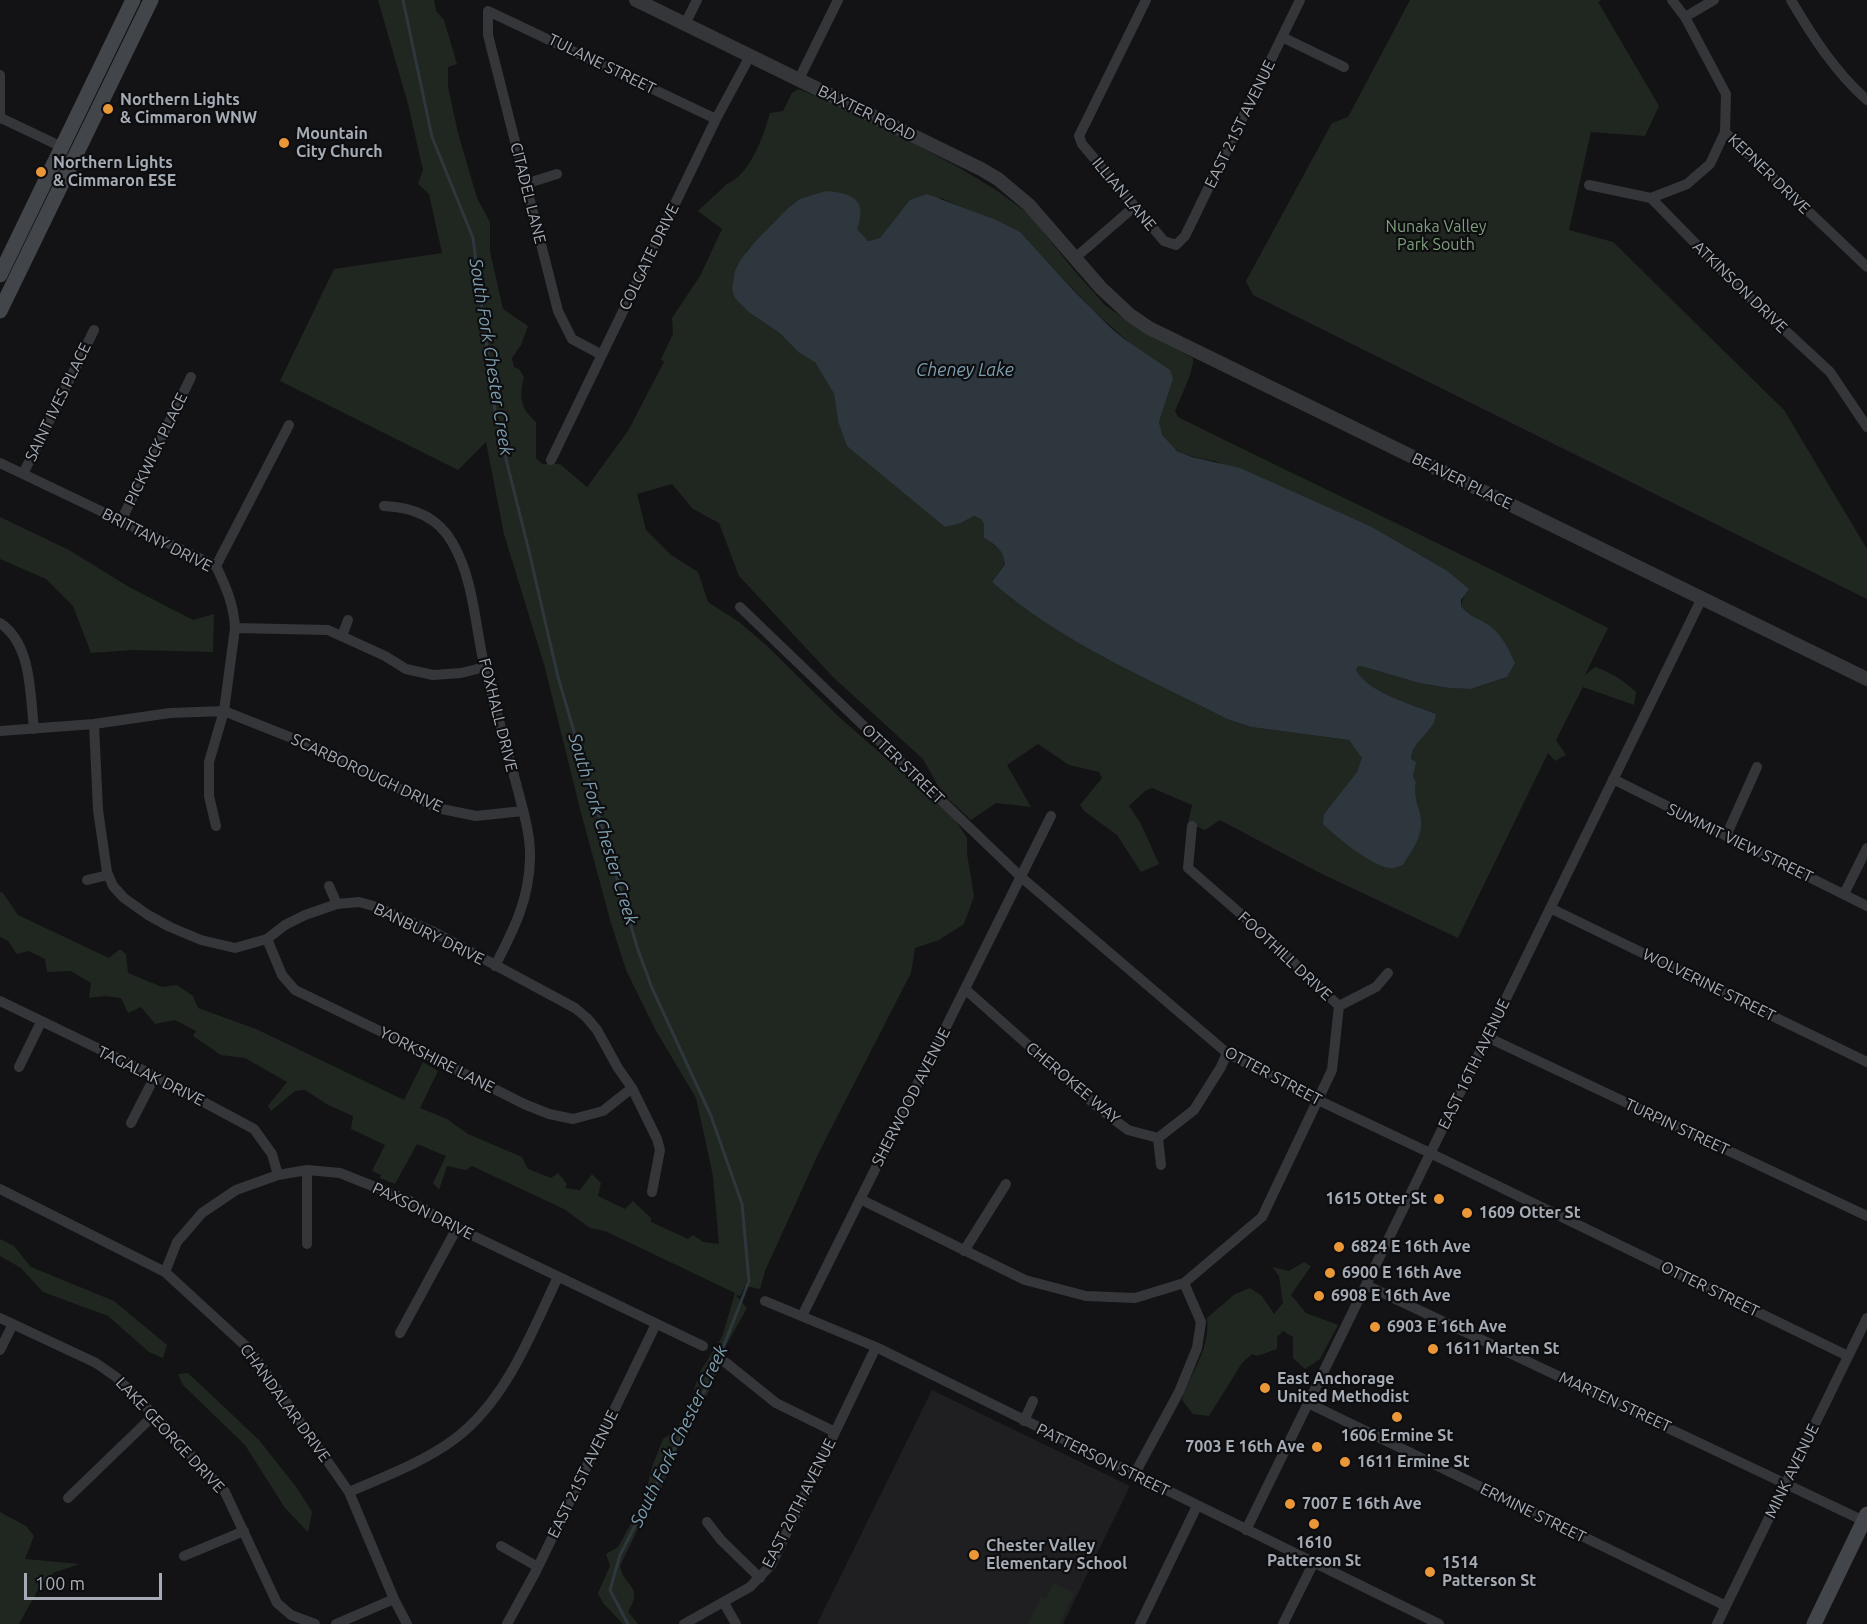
<!DOCTYPE html>
<style>
body{margin:0}
#map{position:relative;width:1867px;height:1624px;overflow:hidden;background:#131315;font-family:Ubuntu,sans-serif}
canvas{display:block}
.scale{position:absolute;left:24px;top:1573px;width:138px;height:27px;box-sizing:border-box;border:3px solid #a5acb5;border-top:0;padding-left:8px;font-size:18px;line-height:21px;white-space:nowrap;color:#a5acb5;-webkit-text-stroke:4px #0e0e10;paint-order:stroke}
</style>
<div id="map">
<canvas width="1867" height="1624"></canvas>
<div class="scale">100 m</div>
</div>
<script>
const ctx = document.querySelector('canvas').getContext('2d');
ctx.lineJoin = 'round';
function fillPath(path, color) {
  ctx.fillStyle = color;
  ctx.fill(path, 'evenodd');
}
function trace(path, color, width, dash) {
  ctx.strokeStyle = color;
  ctx.lineWidth = width;
  ctx.lineCap = dash ? 'butt' : 'round';
  ctx.setLineDash(dash || []);
  ctx.stroke(path);
}
function drawText(font, color, halo, rows, align = 'center') {
  ctx.font = font + ' Ubuntu,sans-serif';
  ctx.lineWidth = 4.5;
  ctx.setLineDash([]);
  ctx.textBaseline = 'middle';
  ctx.strokeStyle = halo;
  ctx.fillStyle = color;
  for (const [text, x, y, turn = 0] of rows) {
    ctx.save();
    ctx.translate(x, y);
    ctx.rotate((+turn || 0) * Math.PI / 180);
    ctx.textAlign = isNaN(turn) ? turn : align;
    if (halo) ctx.strokeText(text, 0, 0);
    ctx.fillText(text, 0, 0);
    ctx.restore();
  }
}
fillPath(new Path2D(`
 M 932,1390 L 1130,1486 L 1063,1624 L 817,1624 Z`), '#1f1f22');
fillPath(new Path2D(`
 M 378,0 L 434,0 L 436,11 L 444,20 L 457,64 L 448,67 L 448,87 L 458,133 L 477,198 L 490,222 L 490,252 L 503,309 L 528,326 L 521,345 L 512,358 L 514,367 L 519,369 L 524,377 C 519,397 520,408 536,422 L 536,458 L 542,464 L 560,464 L 587,487 L 628,431 L 664,362 L 661,359 L 673,334 L 672,318 L 700,276 L 722,229 L 698,211 L 727,184 C 750,175 764,135 770,113 L 783,111 L 792,93 L 798,89 L 850,110 L 958,167 L 996,190 L 1029,214 L 1072,268 L 1105,305 L 1140,330 L 1193,358 C 1195,369 1180,398 1175,411 L 1178,417 C 1321,488 1466,555 1608,628 L 1585,675 L 1595,667 C 1610,672 1625,681 1636,692 L 1634,705 L 1583,687 L 1556,740 L 1566,755 L 1555,761 L 1548,753 L 1458,938 L 1318,872 L 1220,820 L 1205,830 L 1188,823 L 1192,805 L 1152,788 L 1145,791 L 1129,806 L 1141,824 L 1159,864 L 1141,872 L 1117,835 L 1084,811 L 1080,805 L 1102,778 L 1099,772 L 1069,765 L 1038,744 L 1007,765 L 1031,807 L 996,803 L 971,820 L 942,793 L 923,759 L 833,677 L 739,576 L 719,523 L 693,509 L 672,484 L 637,494 L 646,530 L 671,555 L 698,572 L 708,602 L 739,622 L 766,645 L 839,717 L 954,818 L 967,838 L 967,854 L 974,896 L 964,924 L 939,940 L 915,948 L 911,973 L 819,1152 L 765,1271 L 760,1289 L 745,1286 L 740,1296 L 736,1295 L 747,1308 L 724,1349 L 712,1386 L 680,1442 L 662,1487 L 650,1504 L 620,1566 C 625,1589 644,1585 628,1612 L 638,1624 L 623,1624 L 603,1603 L 598,1593 L 610,1566 L 606,1554 L 618,1547 L 633,1520 L 646,1492 L 652,1467 L 663,1439 L 677,1429 L 695,1393 L 694,1389 L 701,1370 L 722,1337 L 735,1293 L 605,1231 L 590,1228 L 564,1209 L 472,1166 L 466,1170 L 447,1166 L 439,1190 L 433,1183 L 446,1156 L 417,1144 L 395,1184 L 380,1178 L 381,1175 L 372,1171 L 385,1145 L 351,1129 L 353,1116 L 328,1105 L 305,1090 L 295,1091 L 271,1111 L 268,1106 L 287,1082 L 245,1058 L 221,1055 L 193,1036 L 196,1031 L 175,1020 L 155,1024 L 141,1007 L 128,1013 L 121,998 L 104,996 L 89,998 L 91,983 L 71,971 L 47,972 L 45,959 L 29,951 L 17,954 L 8,941 L 0,937 L 0,892 L 3,893 L 18,915 L 109,958 L 120,949 L 126,954 L 128,973 L 162,987 L 177,985 L 193,996 L 198,1008 L 256,1029 L 404,1100 L 423,1062 L 438,1071 L 420,1108 L 447,1119 L 468,1134 L 522,1157 L 528,1169 L 551,1178 L 558,1173 L 567,1184 L 565,1188 L 580,1190 L 592,1174 L 601,1183 L 598,1196 L 625,1209 L 633,1201 L 651,1218 L 651,1222 L 688,1239 L 693,1235 L 703,1242 L 719,1244 L 713,1176 L 696,1098 L 655,1029 L 626,970 L 611,923 L 580,809 L 545,668 L 504,534 L 486,442 L 458,470 L 280,381 L 334,269 L 442,253 L 429,194 L 418,184 L 423,170 L 408,104 ZM 941,198 L 1020,233 L 1093,310 L 1172,382 L 1159,422 C 1160,452 1192,457 1215,461 L 1372,527 L 1446,570 L 1464,595 L 1461,606 C 1469,615 1479,619 1489,626 C 1500,633 1506,645 1512,656 L 1507,677 L 1471,689 L 1449,688 L 1419,683 L 1361,666 L 1358,665 L 1355,670 C 1367,692 1414,705 1436,714 C 1433,732 1412,741 1411,759 L 1415,762 L 1413,776 L 1416,782 L 1413,791 L 1418,804 L 1324,814 L 1357,772 L 1363,758 L 1349,740 L 1251,727 L 1227,719 C 1147,678 1060,642 992,582 L 1005,563 C 1003,549 995,546 984,538 L 984,524 L 981,519 L 974,516 L 961,523 L 838,421 L 834,394 L 815,361 L 798,352 L 781,334 L 750,313 L 746,252 L 787,209 L 856,229 L 868,241 L 880,238 Z
 M 1410,0 L 1601,0 L 1598,2 L 1659,106 L 1645,136 L 1591,132 L 1569,230 L 1613,242 L 1784,410 L 1867,549 L 1867,599 L 1253,295 L 1246,281 L 1332,123 L 1348,117 Z
 M 0,517 L 69,550 L 129,587 L 193,620 L 214,614 L 213,652 L 133,650 L 91,653 L 73,606 L 46,579 L 0,559 Z
 M 0,1239 L 14,1246 L 31,1267 L 114,1301 L 167,1345 L 163,1358 L 149,1352 L 108,1316 L 43,1292 L 21,1268 L 0,1256 Z
 M 1304,1262 L 1311,1266 L 1291,1295 L 1306,1313 L 1338,1325 L 1320,1359 L 1305,1369 L 1293,1358 L 1293,1337 L 1283,1331 L 1277,1337 L 1277,1349 L 1257,1356 L 1252,1354 L 1242,1363 L 1209,1416 L 1193,1414 L 1182,1400 C 1190,1373 1211,1349 1207,1318 L 1235,1294 L 1250,1288 L 1262,1296 L 1274,1314 L 1283,1303 L 1279,1276 L 1272,1267 L 1289,1271 Z
 M 188,1373 L 259,1440 L 297,1488 L 312,1512 L 308,1532 L 285,1508 L 245,1445 L 183,1385 L 178,1374 Z
 M 0,1512 L 26,1526 L 34,1536 L 25,1559 L 80,1564 L 55,1572 L 40,1586 L 19,1624 L 0,1624 Z
 M 1053,1583 L 1074,1593 L 1059,1624 L 1028,1624 L 1041,1597 L 1046,1599 Z`), '#202720');
fillPath(new Path2D(`
 M 826,191 C 853,193 868,200 857,229 L 868,241 L 880,238 L 910,200 L 927,194 L 996,220 L 1020,232 L 1075,292 L 1111,328 L 1124,339 L 1170,370 L 1173,378 L 1172,382 L 1159,422 L 1162,435 L 1177,451 L 1192,457 L 1240,468 L 1372,527 L 1446,570 L 1469,589 L 1461,600 L 1461,606 C 1469,616 1480,619 1490,626 C 1502,635 1509,649 1515,663 L 1507,677 L 1471,689 L 1449,688 L 1419,683 L 1361,666 L 1358,666 L 1356,670 C 1367,692 1414,705 1436,714 C 1435,732 1412,740 1411,759 L 1416,762 L 1413,776 L 1416,782 C 1412,795 1420,807 1421,820 C 1423,837 1411,851 1403,865 C 1399,866 1394,869 1390,868 C 1373,867 1335,836 1323,824 L 1324,814 L 1357,772 L 1362,758 L 1349,740 L 1251,727 L 1227,719 C 1147,678 1060,642 992,582 L 1005,564 C 1003,549 995,545 984,538 L 984,524 L 981,519 L 974,516 L 961,523 L 945,527 L 847,446 L 838,421 L 834,394 L 815,362 L 798,352 L 781,334 L 750,313 L 735,298 L 732,289 L 735,271 L 741,259 L 754,243 L 787,209 L 800,199 Z`), '#2d373d');
trace(new Path2D(`
 M 403,0 L 432,137 L 473,238 L 496,419 L 528,547 L 558,677 L 638,950 L 652,988 L 711,1116 L 742,1204 L 749,1281 L 712,1376 L 620,1555 L 610,1590 L 628,1624`), '#2d373d', 3);
trace(new Path2D(`
 M 1146,0 L 1079,136 L 1082,144 L 1164,241 L 1176,245 L 1185,236 L 1300,0
 M 1791,0 C 1812,36 1836,73 1867,100
 M 1685,17 L 1714,0
 M 685,24 L 697,0
 M 1282,37 L 1344,67
 M 0,75 L 0,119
 M 799,79 L 838,0
 M 1,118 L 62,147
 M 1725,132 L 1867,267
 M 525,184 L 557,174
 M 1589,185 L 1651,198 L 1733,282 L 1830,372 L 1867,427
 M 1651,198 L 1687,184 L 1710,164 L 1725,132 L 1726,94 L 1685,17 L 1672,0
 M 1075,258 L 1134,207
 M 602,355 L 572,339 L 558,311 L 488,35 L 488,11 L 716,119
 M 551,460 L 716,119 L 750,56
 M 0,463 L 216,566 C 226,587 234,605 235,628 L 224,711 L 209,762 L 209,796 L 216,826
 M 23,474 L 94,330
 M 384,506 C 412,507 437,516 452,542 C 474,579 475,627 485,669 C 495,707 506,745 516,783 C 522,807 531,834 530,859 C 529,900 514,929 495,966
 M 121,521 L 191,377
 M 216,566 L 289,425
 M 740,607 L 1021,877 L 1227,1053 L 1318,1100 L 1430,1153 L 1848,1356
 M 0,623 C 32,644 30,695 34,729
 M 235,628 L 328,630 L 385,656 L 406,669 L 433,675 L 461,673 L 485,667
 M 342,636 L 348,620
 M 94,724 L 98,810 L 107,872 L 113,886 L 124,898 L 148,915 L 170,927 L 201,940 L 235,948 L 267,939 L 285,925 L 305,915 L 337,904 L 359,902 L 377,907 L 432,931 L 575,1008 L 587,1018 L 597,1030 L 618,1068 L 632,1088 L 657,1139 L 660,1150 L 652,1192
 M 0,731 L 94,724 L 170,713 L 224,711 L 332,754 L 437,808 L 476,816 L 523,811
 M 1613,779 L 1867,906
 M 1726,836 L 1757,767
 M 87,880 L 108,875
 M 329,886 L 337,904
 M 1844,894 L 1867,848
 M 1550,908 L 1867,1062
 M 267,939 L 282,975 L 295,990 L 390,1036 L 524,1104 L 549,1114 L 573,1119 L 603,1111 L 632,1088
 M 965,989 L 1100,1109 L 1128,1130 L 1158,1138 L 1194,1110 L 1221,1067 L 1227,1053
 M 0,1001 L 155,1076 L 254,1129 L 272,1154 L 278,1175
 M 1339,1006 L 1376,987 L 1388,973
 M 1487,1037 L 1867,1216
 M 19,1067 L 41,1022
 M 131,1123 L 155,1076
 M 1158,1138 L 1161,1165
 M 0,1189 L 165,1272 L 250,1350 L 349,1492 L 394,1599 L 407,1624
 M 860,1199 L 1025,1280 L 1086,1296 L 1135,1298 L 1184,1283 L 1262,1217 L 1332,1070 L 1339,1006 L 1265,935 L 1188,868 L 1192,826
 M 307,1244 L 307,1170
 M 964,1251 L 1006,1184
 M 165,1272 L 177,1242 L 202,1213 L 236,1190 L 278,1175 L 307,1170 L 340,1173 L 410,1201 L 457,1228 L 703,1346
 M 1366,1285 L 1864,1521
 M 765,1301 L 876,1347 L 1439,1624
 M 802,1316 L 1051,816
 M 0,1318 L 96,1363 L 116,1377 L 154,1415 L 225,1492 L 277,1603 L 291,1615 L 315,1624
 M 400,1333 L 457,1228
 M 0,1350 L 13,1324
 M 725,1362 L 776,1403 L 835,1432
 M 1308,1403 L 1726,1606
 M 1024,1421 L 1033,1401
 M 1134,1475 L 1179,1392 L 1197,1348 L 1201,1322 L 1184,1283
 M 349,1492 C 386,1476 424,1462 456,1438 C 507,1399 531,1333 558,1277
 M 68,1498 L 154,1415
 M 707,1522 L 721,1540 L 760,1578
 M 1246,1530 L 1702,598
 M 501,1546 L 538,1567
 M 184,1556 L 244,1531
 M 724,1603 L 736,1624
 M 336,1624 L 394,1599
 M 507,1624 L 535,1573 L 656,1324
 M 684,1624 L 750,1587 L 771,1565 L 876,1347
 M 1140,1624 L 1197,1506
 M 1283,1624 L 1313,1564
 M 1717,1624 L 1867,1318`), '#34363a', 10);
trace(new Path2D(`
 M 636,0 L 981,169 L 998,179 L 1029,205 L 1101,288 L 1130,315 L 1149,328 L 1867,679`), '#34363a', 14);
trace(new Path2D(`
 M 0,275 L 133,0
 M 0,311 L 151,0
 M 1814,1624 L 1867,1514`), '#424549', 15);
for (const [x, y, r, color] of [
 [108,109,6,"#e99737"],
 [284,143,6,"#e99737"],
 [41,172,6,"#e99737"],
 [1439,1199,6,"#e99737"],
 [1467,1213,6,"#e99737"],
 [1339,1247,6,"#e99737"],
 [1330,1273,6,"#e99737"],
 [1319,1296,6,"#e99737"],
 [1375,1327,6,"#e99737"],
 [1433,1349,6,"#e99737"],
 [1265,1388,6,"#e99737"],
 [1397,1417,6,"#e99737"],
 [1317,1447,6,"#e99737"],
 [1345,1462,6,"#e99737"],
 [1290,1504,6,"#e99737"],
 [1314,1524,6,"#e99737"],
 [974,1555,6,"#e99737"],
 [1430,1572,6,"#e99737"]
]) {
  const dot = new Path2D();
  dot.arc(x, y, r, 0, 2 * Math.PI);
  ctx.fillStyle = color;
  ctx.fill(dot);
  trace(dot, '#0e0e10', 2);
}
drawText('16px', '#a5acb5', '#0e0e10', [
 ["TULANE STREET",602,64,26],
 ["BAXTER ROAD",867,113,26],
 ["EAST 21ST AVENUE",1240,124,-64],
 ["KEPNER DRIVE",1769,174,44],
 ["CITADEL LANE",528,193,76],
 ["ILLIAN LANE",1124,194,50],
 ["COLGATE DRIVE",649,257,-64],
 ["ATKINSON DRIVE",1740,287,44],
 ["SAINT IVES PLACE",58,402,-64],
 ["PICKWICK PLACE",156,449,-64],
 ["BEAVER PLACE",1462,481,26],
 ["BRITTANY DRIVE",157,540,27],
 ["FOXHALL DRIVE",498,715,76],
 ["OTTER STREET",903,764,44],
 ["SCARBOROUGH DRIVE",367,773,25],
 ["SUMMIT VIEW STREET",1740,843,26],
 ["BANBURY DRIVE",429,934,26],
 ["FOOTHILL DRIVE",1285,956,43],
 ["WOLVERINE STREET",1709,985,26],
 ["YORKSHIRE LANE",437,1060,27],
 ["EAST 16TH AVENUE",1474,1064,-64],
 ["TAGALAK DRIVE",151,1076,26],
 ["OTTER STREET",1273,1076,28],
 ["CHEROKEE WAY",1073,1083,40],
 ["SHERWOOD AVENUE",911,1097,-63],
 ["TURPIN STREET",1677,1127,25],
 ["PAXSON DRIVE",423,1211,26],
 ["OTTER STREET",1710,1289,26],
 ["MARTEN STREET",1615,1402,25],
 ["CHANDALAR DRIVE",285,1403,54],
 ["LAKE GEORGE DRIVE",170,1435,47],
 ["PATTERSON STREET",1103,1460,26],
 ["MINK AVENUE",1792,1471,-64],
 ["EAST 21ST AVENUE",583,1474,-64],
 ["EAST 20TH AVENUE",799,1503,-63],
 ["ERMINE STREET",1533,1513,26]
]);
drawText('bold 16px', '#a5acb5', '#0e0e10', [
 ["Northern Lights",120,100],
 ["& Cimmaron WNW",120,118],
 ["Mountain",296,134],
 ["City Church",296,152],
 ["Northern Lights",53,163],
 ["& Cimmaron ESE",53,181],
 ["1615 Otter St",1427,1199,"right"],
 ["1609 Otter St",1479,1213],
 ["6824 E 16th Ave",1351,1247],
 ["6900 E 16th Ave",1342,1273],
 ["6908 E 16th Ave",1331,1296],
 ["6903 E 16th Ave",1387,1327],
 ["1611 Marten St",1445,1349],
 ["East Anchorage",1277,1379],
 ["United Methodist",1277,1397],
 ["1606 Ermine St",1397,1436,"center"],
 ["7003 E 16th Ave",1305,1447,"right"],
 ["1611 Ermine St",1357,1462],
 ["7007 E 16th Ave",1302,1504],
 ["1610",1314,1543,"center"],
 ["Patterson St",1314,1561,"center"],
 ["Chester Valley",986,1546],
 ["Elementary School",986,1564],
 ["1514",1442,1563],
 ["Patterson St",1442,1581]
], 'left');
drawText('16px', '#7f9f7d', '#0e0e10', [
 ["Nunaka Valley",1436,227],
 ["Park South",1436,245]
]);
drawText('italic 18px', '#7d9eae', '#0e0e10', [
 ["South Fork Chester Creek",491,357,81],
 ["Cheney Lake",965,370],
 ["South Fork Chester Creek",603,829,73],
 ["South Fork Chester Creek",679,1436,-64]
]);
</script>
